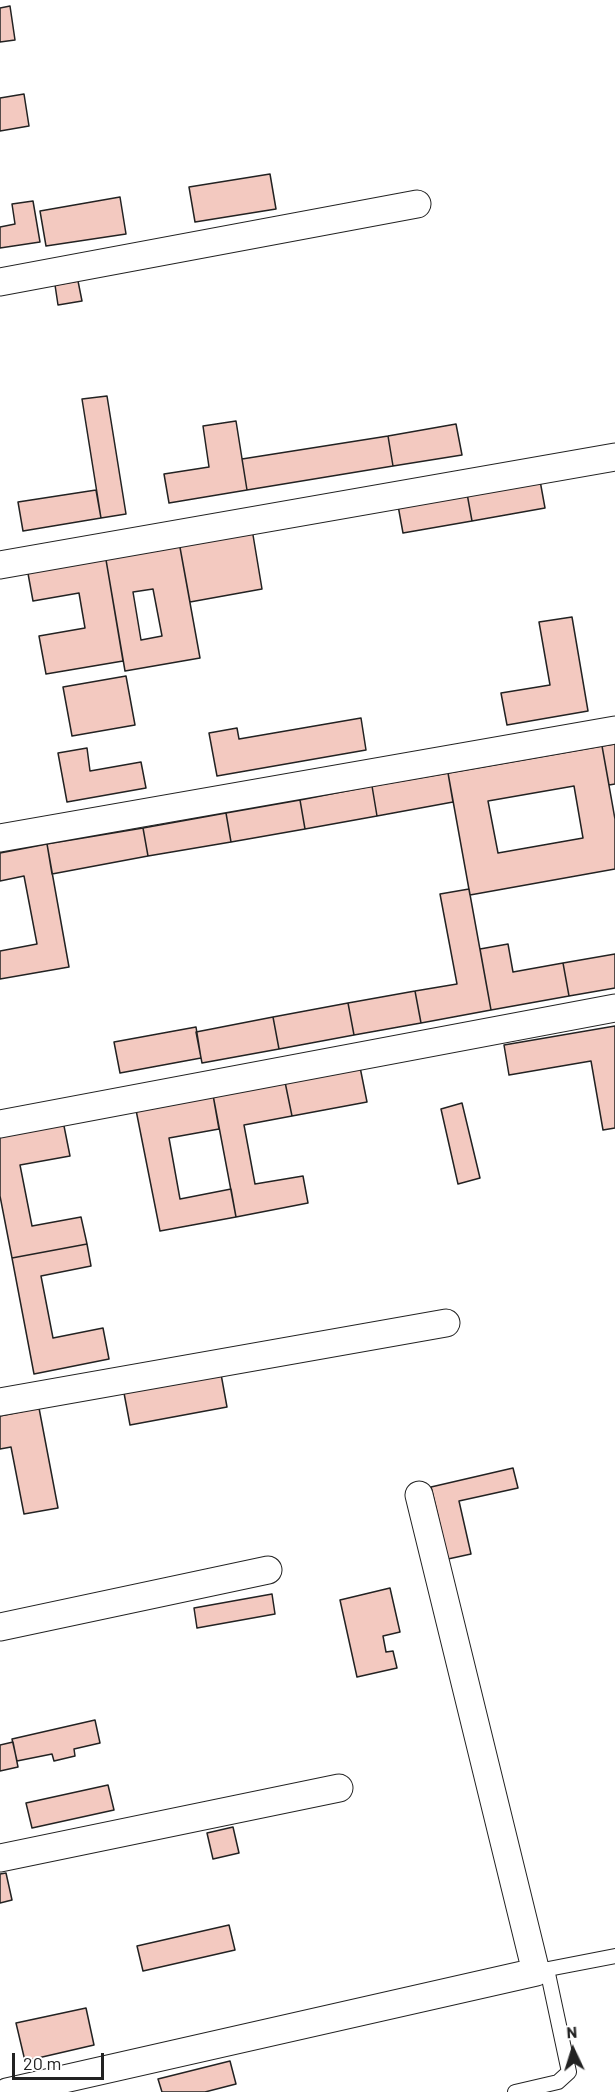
<!DOCTYPE html>
<style>
body{margin:0}
#map{position:relative;width:615px;height:2092px;overflow:hidden;background:#fff;font-family:Barlow,sans-serif}
canvas{display:block}
.north{position:absolute;left:543px;top:2020px;width:60px;height:60px;-webkit-text-stroke:4px #fff;paint-order:stroke;rotate:356deg;font-size:16px;font-weight:700;line-height:24px;text-align:center;color:#222}
.north::after{content:'';display:block;margin:auto;width:21px;height:27px;background:#222;clip-path:polygon(50% 0,100% 100%,50% 72%,0 100%)}
.scale{position:absolute;left:12px;top:2053px;width:92px;height:27px;box-sizing:border-box;border:3px solid #222;border-top:0;padding-left:8px;font-size:18px;line-height:21px;white-space:nowrap;color:#222;-webkit-text-stroke:4px #fff;paint-order:stroke}
</style>
<div id="map">
<canvas width="615" height="2092"></canvas>
<div class="north">N</div>
<div class="scale">20 m</div>
</div>
<script>
const ctx = document.querySelector('canvas').getContext('2d');
ctx.lineJoin = 'round';
function fillPath(path, color) {
  ctx.fillStyle = color;
  ctx.fill(path, 'evenodd');
}
function trace(path, color, width, dash) {
  ctx.strokeStyle = color;
  ctx.lineWidth = width;
  ctx.lineCap = dash ? 'butt' : 'round';
  ctx.setLineDash(dash || []);
  ctx.stroke(path);
}
const building = new Path2D(`
 M 10,6 L 15,40 L 0,42 L 0,8 Z
 M 24,94 L 29,126 L 0,131 L 0,98 Z
 M 270,174 L 276,209 L 195,222 L 189,187 Z
 M 120,197 L 126,234 L 46,246 L 40,211 Z
 M 33,201 L 40,242 L 0,248 L 0,227 L 15,224 L 12,204 Z
 M 78,281 L 82,301 L 58,305 L 55,285 Z
 M 107,396 L 126,514 L 101,518 L 82,399 Z
 M 236,421 L 247,490 L 169,503 L 164,474 L 209,467 L 203,426 Z
 M 456,424 L 462,455 L 393,466 L 388,436 Z
 M 388,436 L 393,466 L 247,490 L 242,459 Z
 M 539,475 L 545,508 L 472,521 L 466,488 Z
 M 466,488 L 472,521 L 403,533 L 397,500 Z
 M 96,490 L 101,518 L 23,531 L 18,502 Z
 M 252,529 L 262,589 L 190,602 L 179,542 Z
 M 179,542 L 200,658 L 125,671 L 105,554 ZM 153,589 L 162,636 L 141,640 L 133,592 Z
 M 105,554 L 123,661 L 46,674 L 39,636 L 85,628 L 79,593 L 33,601 L 27,568 Z
 M 572,617 L 588,711 L 507,725 L 501,693 L 550,685 L 539,622 Z
 M 126,676 L 135,725 L 72,736 L 63,687 Z
 M 361,718 L 366,750 L 217,776 L 209,733 L 237,728 L 239,739 Z
 M 615,744 L 615,784 L 609,785 L 602,746 Z
 M 602,746 L 615,819 L 615,869 L 470,895 L 448,773 ZM 574,786 L 583,838 L 498,853 L 488,801 Z
 M 87,748 L 90,771 L 141,762 L 146,788 L 67,802 L 58,753 Z
 M 448,773 L 453,802 L 377,816 L 372,786 Z
 M 372,786 L 377,816 L 305,829 L 300,800 Z
 M 300,800 L 305,829 L 231,842 L 226,813 Z
 M 226,813 L 231,842 L 148,856 L 143,828 Z
 M 143,828 L 148,856 L 52,874 L 47,844 Z
 M 47,844 L 69,967 L 0,979 L 0,951 L 37,944 L 24,876 L 0,881 L 0,853 Z
 M 469,889 L 491,1010 L 421,1023 L 415,991 L 457,984 L 440,894 Z
 M 508,944 L 513,972 L 563,963 L 569,996 L 491,1010 L 480,949 Z
 M 615,954 L 615,988 L 569,996 L 563,963 Z
 M 415,991 L 421,1023 L 354,1035 L 348,1003 Z
 M 348,1003 L 354,1035 L 279,1049 L 273,1017 Z
 M 273,1017 L 279,1049 L 202,1063 L 196,1032 Z
 M 615,1026 L 615,1128 L 603,1130 L 591,1061 L 509,1075 L 504,1045 Z
 M 196,1027 L 201,1058 L 120,1073 L 114,1042 Z
 M 360,1067 L 367,1102 L 292,1116 L 285,1082 Z
 M 285,1082 L 292,1116 L 244,1125 L 255,1184 L 303,1176 L 308,1203 L 236,1217 L 213,1095 Z
 M 213,1095 L 219,1129 L 169,1138 L 180,1199 L 231,1189 L 236,1217 L 160,1231 L 136,1110 Z
 M 462,1103 L 480,1178 L 458,1184 L 441,1109 Z
 M 63,1121 L 70,1156 L 20,1165 L 32,1226 L 81,1217 L 87,1244 L 12,1258 L 0,1196 L 0,1133 Z
 M 87,1244 L 91,1266 L 41,1276 L 53,1338 L 103,1328 L 109,1359 L 34,1374 L 12,1258 Z
 M 221,1374 L 227,1407 L 130,1425 L 124,1393 Z
 M 39,1408 L 58,1508 L 24,1514 L 11,1447 L 0,1449 L 0,1416 Z
 M 513,1468 L 518,1488 L 459,1501 L 471,1554 L 448,1559 L 431,1487 Z
 M 390,1588 L 400,1632 L 383,1636 L 386,1652 L 393,1651 L 397,1668 L 357,1677 L 340,1600 Z
 M 272,1594 L 275,1614 L 197,1628 L 194,1608 Z
 M 95,1720 L 100,1743 L 74,1749 L 75,1756 L 54,1761 L 52,1754 L 17,1761 L 12,1739 Z
 M 13,1742 L 18,1767 L 0,1771 L 0,1745 Z
 M 108,1785 L 114,1810 L 32,1828 L 26,1803 Z
 M 233,1827 L 239,1853 L 213,1859 L 207,1833 Z
 M 6,1873 L 12,1900 L 0,1903 L 0,1874 Z
 M 229,1925 L 235,1950 L 143,1971 L 137,1946 Z
 M 86,2008 L 94,2045 L 25,2061 L 16,2023 Z
 M 230,2061 L 236,2084 L 205,2092 L 162,2092 L 158,2079 Z`);
fillPath(building, '#f3c9c0');
trace(building, '#222', 1.5);
const lane = new Path2D(`
 M 538,1971 L 615,1956
 M 515,2092 L 558,2082 L 569,2072 L 547,1969`);
const street = new Path2D(`
 M 0,282 L 417,204
 M 0,565 L 615,457
 M 0,838 L 615,730
 M 0,1124 L 615,1008
 M 0,1402 L 446,1323
 M 0,1627 L 268,1570
 M 0,1858 L 339,1788
 M 7,2092 L 536,1972 L 419,1495`);
trace(lane, '#222', 16);
trace(street, '#222', 29);
trace(lane, '#fff', 14);
trace(street, '#fff', 27);
</script>
